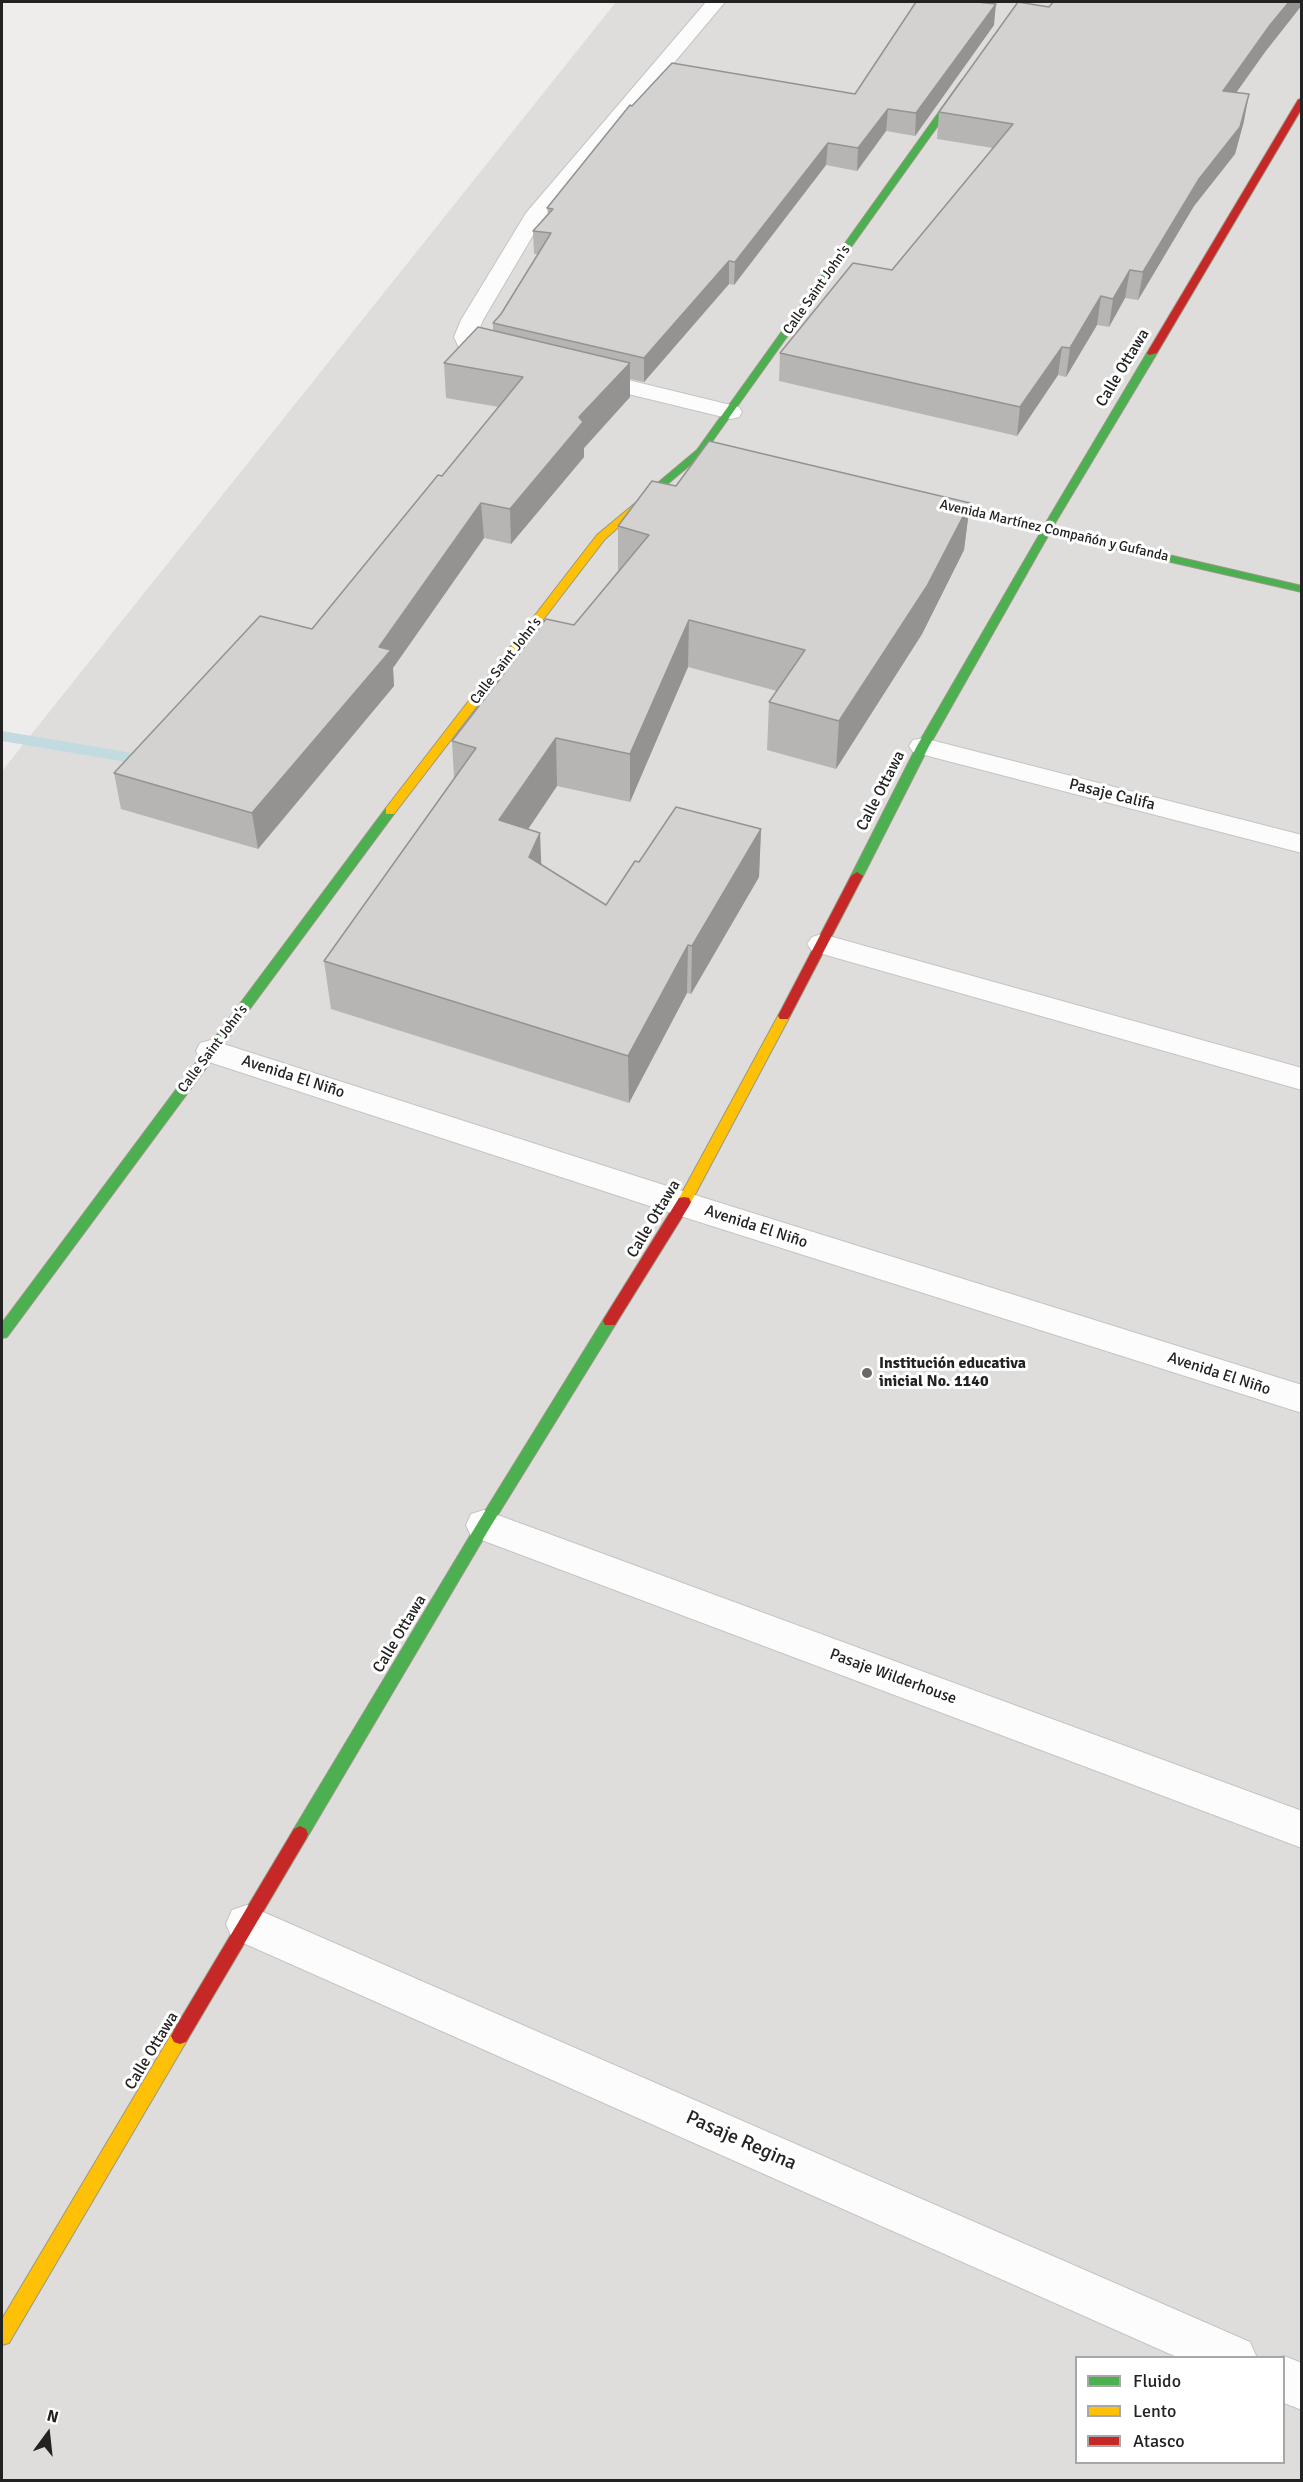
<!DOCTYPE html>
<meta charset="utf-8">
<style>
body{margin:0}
#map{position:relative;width:1303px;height:2482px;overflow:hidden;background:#efedeb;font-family:Signika,sans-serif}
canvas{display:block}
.frame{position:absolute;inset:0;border:3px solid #222;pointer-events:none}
.legend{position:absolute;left:1075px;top:2356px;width:210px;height:108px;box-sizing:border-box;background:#fff;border:2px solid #a7a7a7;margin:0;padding:8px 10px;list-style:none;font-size:18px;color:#222}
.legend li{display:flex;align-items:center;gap:12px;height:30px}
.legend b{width:30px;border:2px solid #a7a7a7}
.north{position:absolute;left:18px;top:2404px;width:60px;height:60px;-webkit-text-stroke:4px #fff;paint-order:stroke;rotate:15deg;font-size:16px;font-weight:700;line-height:24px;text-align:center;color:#222}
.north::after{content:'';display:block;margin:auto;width:21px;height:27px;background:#222;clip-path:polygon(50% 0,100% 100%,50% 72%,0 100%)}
</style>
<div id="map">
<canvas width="1303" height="2482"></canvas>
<div class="frame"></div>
<ul class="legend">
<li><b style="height:8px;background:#4caf50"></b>Fluido</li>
<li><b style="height:8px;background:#ffc107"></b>Lento</li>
<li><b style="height:8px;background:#c62828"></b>Atasco</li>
</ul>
<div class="north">N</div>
</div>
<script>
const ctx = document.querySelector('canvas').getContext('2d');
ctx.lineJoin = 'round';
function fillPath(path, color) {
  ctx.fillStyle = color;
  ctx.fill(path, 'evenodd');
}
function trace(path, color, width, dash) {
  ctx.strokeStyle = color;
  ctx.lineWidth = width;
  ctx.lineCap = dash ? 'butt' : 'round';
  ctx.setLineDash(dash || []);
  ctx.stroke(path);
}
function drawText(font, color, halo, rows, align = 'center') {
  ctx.font = font + ' Signika,sans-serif';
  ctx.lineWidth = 6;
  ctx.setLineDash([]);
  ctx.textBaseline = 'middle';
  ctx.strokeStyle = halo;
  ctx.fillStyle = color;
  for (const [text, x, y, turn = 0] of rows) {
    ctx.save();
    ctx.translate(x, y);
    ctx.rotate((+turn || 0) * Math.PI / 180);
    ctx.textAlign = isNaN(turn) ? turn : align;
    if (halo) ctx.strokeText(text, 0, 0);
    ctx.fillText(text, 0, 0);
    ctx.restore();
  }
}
fillPath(new Path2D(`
 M 616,2 L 1301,2 L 1301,2480 L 2,2480 L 2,771 ZM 1076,2358 L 1284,2358 L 1284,2462 L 1076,2462 Z`), '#dfdddc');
fillPath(new Path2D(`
 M 2,731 L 132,753 L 139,758 L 132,763 L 2,741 Z`), '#c1dbe0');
const street = new Path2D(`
 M 706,2 L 725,2 L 542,220 L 483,320 L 476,337 L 479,344 L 512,352 L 515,357 L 512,362 L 504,364 L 462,354 L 454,337 L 461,320 L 526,213 Z
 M 587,370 L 739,407 L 742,412 L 739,417 L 731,419 L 579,382 L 576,377 L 579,372 Z
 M 923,738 L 1302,835 L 1302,853 L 913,752 L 909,746 L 913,740 Z
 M 822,934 L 1302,1068 L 1302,1090 L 812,951 L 807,944 L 812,937 Z
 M 211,1040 L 695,1195 L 1302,1385 L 1302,1413 L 671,1213 L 200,1059 L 196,1051 L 200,1043 Z
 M 484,1510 L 1302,1811 L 1302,1848 L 471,1536 L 466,1525 L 471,1514 Z
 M 247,1905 L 1250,2342 L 1257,2358 L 1179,2358 L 232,1938 L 226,1924 L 232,1910 Z
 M 1284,2356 L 1302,2363 L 1302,2410 L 1284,2403 L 1284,2358 L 1279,2358 Z`);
const fast = new Path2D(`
 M 962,80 L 969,82 L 703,454 L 659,491 L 653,491 L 653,487 L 697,450 Z
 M 1152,350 L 1157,353 L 1052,528 L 1302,586 L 1302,592 L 1049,534 L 929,746 L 863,876 L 857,880 L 853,879 L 851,876 L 917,746 L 1041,532 L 926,505 L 921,502 L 926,499 L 1044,526 L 1147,353 Z
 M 390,807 L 394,808 L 394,814 L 7,1337 L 2,1338 L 2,1323 L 386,808 Z
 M 610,1316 L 615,1317 L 617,1321 L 615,1325 L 489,1529 L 306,1839 L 300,1842 L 294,1839 L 292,1834 L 294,1829 L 479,1521 L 605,1317 Z`);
const slow = new Path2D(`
 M 656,486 L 661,489 L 659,491 L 605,539 L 394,814 L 386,814 L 386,808 L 597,535 Z
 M 784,1012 L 790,1016 L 691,1202 L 684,1207 L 679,1206 L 677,1202 L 778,1016 Z
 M 180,2028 L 186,2030 L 189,2036 L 186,2042 L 9,2343 L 2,2345 L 2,2319 L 174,2030 Z`);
const jam = new Path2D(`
 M 1302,98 L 1302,108 L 1157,353 L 1149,355 L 1147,353 L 1298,100 Z
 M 857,872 L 863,876 L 790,1016 L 788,1019 L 780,1019 L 778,1016 L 851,876 Z
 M 684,1197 L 689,1198 L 691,1202 L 689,1206 L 615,1325 L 605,1325 L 603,1321 L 605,1317 L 679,1198 Z
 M 300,1826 L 306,1829 L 308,1834 L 306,1839 L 186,2042 L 180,2044 L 174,2042 L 171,2036 L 174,2030 L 294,1829 Z`);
trace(street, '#c5c4c3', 2);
trace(fast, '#989884', 2);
trace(slow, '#989884', 2);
trace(jam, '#989884', 2);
fillPath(street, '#fdfcfc');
fillPath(fast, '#4caf50');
fillPath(slow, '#ffc107');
fillPath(jam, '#c62828');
fillPath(new Path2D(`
 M 1302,2 L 1302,5 L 1265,52 L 1236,93 L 1244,121 L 1235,154 L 1194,206 L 1138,300 L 1125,298 L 1109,327 L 1097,325 L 1066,377 L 1058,375 L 1017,436 L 779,381 L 780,353 L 892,270 L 993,148 L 937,139 L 939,112 L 1049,7 Z
 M 994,25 L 915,136 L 886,131 L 857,171 L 826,165 L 734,285 L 729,284 L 644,382 L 630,379 L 630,397 L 584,448 L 584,457 L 511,544 L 484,538 L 393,668 L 394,686 L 258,849 L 121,809 L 114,773 L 312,629 L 442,476 L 499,407 L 446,398 L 444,363 L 493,330 L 493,323 L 501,314 L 538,254 L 534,254 L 533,231 L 548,215 L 547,208 L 855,94 Z
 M 676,486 L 970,503 L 964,550 L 922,634 L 836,769 L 767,750 L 769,702 L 777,691 L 688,667 L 630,802 L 557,786 L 528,829 L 542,865 L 606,905 L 639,862 L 761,829 L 759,877 L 691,994 L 687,993 L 629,1103 L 331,1009 L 324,961 L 454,778 L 452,741 L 574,625 L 618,571 L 618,526 Z`), '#b6b5b3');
fillPath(new Path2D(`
 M 1289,2 L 1302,2 L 1302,5 L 1265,52 L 1218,118 L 1223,91 L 1270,25 Z
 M 996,4 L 994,25 L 915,136 L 916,113 Z
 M 1249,94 L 1244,121 L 1235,154 L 1194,206 L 1138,300 L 1143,272 Z
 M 888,109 L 886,131 L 857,171 L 858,148 Z
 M 828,143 L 826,165 L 734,285 L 735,262 Z
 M 729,261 L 729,284 L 644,382 L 644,358 Z
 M 1130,270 L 1125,298 L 1109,327 L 1113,299 Z
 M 1101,296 L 1097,325 L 1066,377 L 1070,348 Z
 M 1062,347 L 1058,375 L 1017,436 L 1020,407 Z
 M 630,363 L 630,397 L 584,448 L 584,457 L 511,544 L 510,509 L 579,417 Z
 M 481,503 L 484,538 L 393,668 L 394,686 L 258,849 L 252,813 L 379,647 Z
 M 970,503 L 964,550 L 922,634 L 836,769 L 839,721 Z
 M 689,620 L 688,667 L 630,802 L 630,754 Z
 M 556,738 L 557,786 L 502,868 L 499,820 Z
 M 761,829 L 759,877 L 691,994 L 692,946 Z
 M 540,833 L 542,881 L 529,857 Z
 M 688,945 L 687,993 L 629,1103 L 628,1056 Z`), '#949392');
const building = new Path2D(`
 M 916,2 L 977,2 L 996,4 L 916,113 L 888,109 L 858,148 L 828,143 L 735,262 L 729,261 L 644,358 L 493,323 L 501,314 L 551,233 L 533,231 L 553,209 L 547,208 L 630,105 L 632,106 L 672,63 L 855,94 Z
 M 1018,2 L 1049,7 L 1053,2 L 1289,2 L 1270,25 L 1223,91 L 1249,94 L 1240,127 L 1199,179 L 1143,272 L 1130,270 L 1113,299 L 1101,296 L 1070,348 L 1062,347 L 1020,407 L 780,353 L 853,263 L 892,270 L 1013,124 L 939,112 Z
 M 478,327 L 630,363 L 579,417 L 583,422 L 510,509 L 481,503 L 379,647 L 391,650 L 252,813 L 114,773 L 260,616 L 312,629 L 438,475 L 442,476 L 523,377 L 444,363 Z
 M 709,441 L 970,503 L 927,586 L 839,721 L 769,702 L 805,650 L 689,620 L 630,754 L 556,738 L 499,820 L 540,833 L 529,857 L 606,905 L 635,861 L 639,862 L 676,807 L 761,829 L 692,946 L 688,945 L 628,1056 L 324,961 L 476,748 L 452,741 L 546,619 L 574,625 L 649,535 L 618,526 L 652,481 L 676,486 Z`);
fillPath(building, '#d4d2d0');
trace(building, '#949392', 1.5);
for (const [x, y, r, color] of [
 [867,1373,6,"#6a6968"]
]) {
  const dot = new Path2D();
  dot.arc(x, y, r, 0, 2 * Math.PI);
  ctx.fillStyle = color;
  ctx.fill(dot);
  trace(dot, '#fff', 2);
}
drawText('14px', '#222', '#fff', [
 ["Calle Saint John's",817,290,-55],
 ["Avenida Martínez Compañón y Gufanda",1054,531,13],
 ["Calle Saint John's",506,661,-52],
 ["Calle Saint John's",213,1049,-53]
]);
drawText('16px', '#222', '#fff', [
 ["Calle Ottawa",1123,368,-59],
 ["Calle Ottawa",881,791,-63],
 ["Pasaje Califa",1112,795,14],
 ["Avenida El Niño",293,1077,18],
 ["Calle Ottawa",654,1219,-59],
 ["Avenida El Niño",756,1227,18],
 ["Avenida El Niño",1219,1374,18],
 ["Calle Ottawa",400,1634,-59],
 ["Pasaje Wilderhouse",893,1677,20],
 ["Calle Ottawa",152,2051,-59]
]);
drawText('bold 16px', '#222', '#fff', [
 ["Institución educativa",879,1364],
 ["inicial No. 1140",879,1382]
], 'left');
drawText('20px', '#222', '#fff', [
 ["Pasaje Regina",741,2141,24]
]);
</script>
